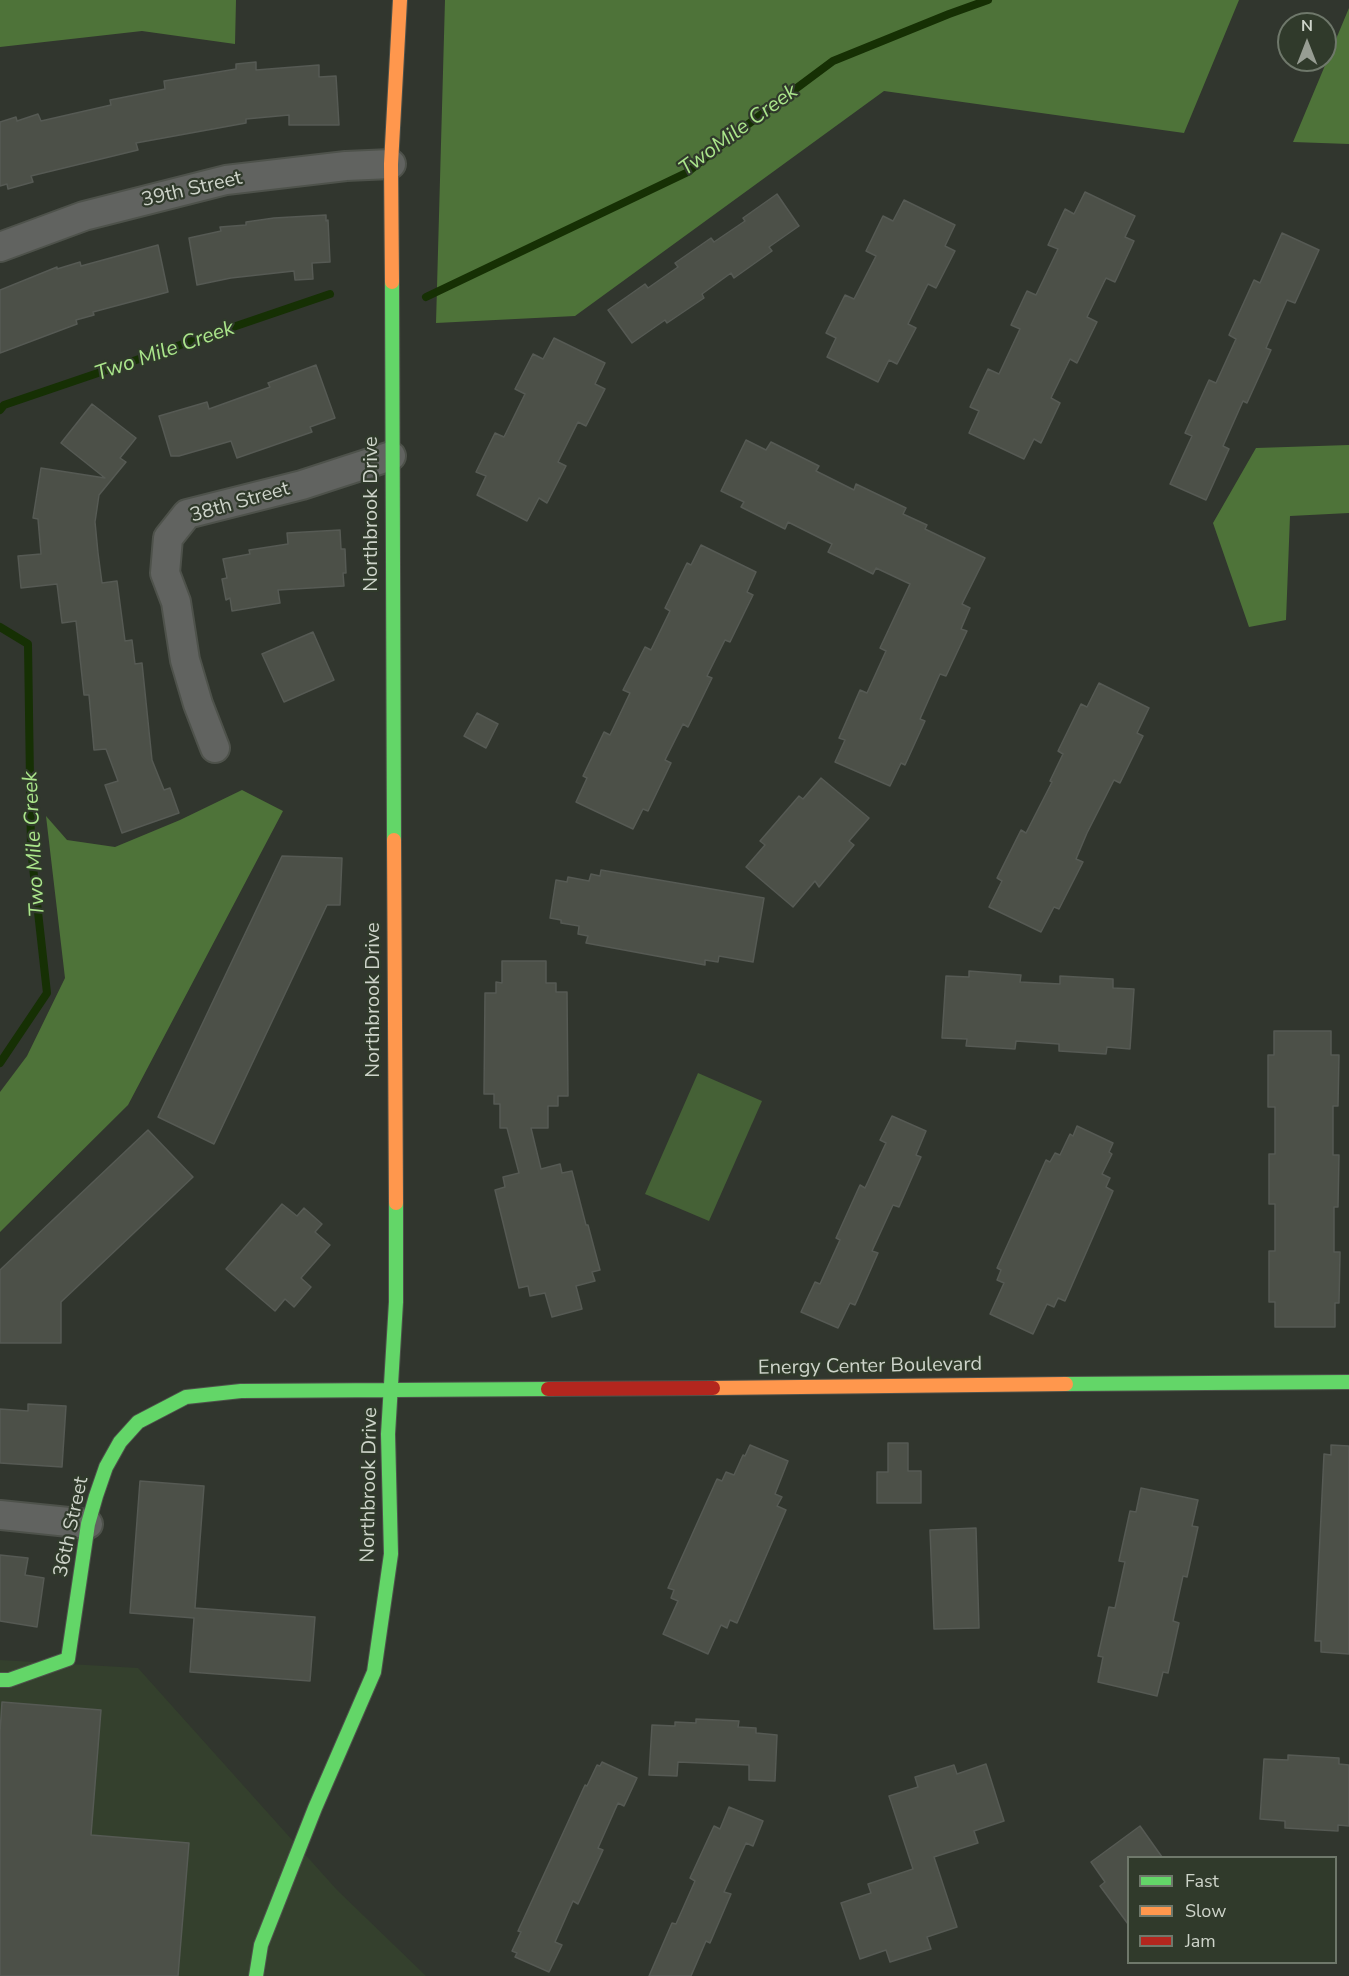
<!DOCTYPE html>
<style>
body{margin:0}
#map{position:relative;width:1349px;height:1976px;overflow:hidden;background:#31362e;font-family:"Nunito Sans",sans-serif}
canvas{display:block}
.legend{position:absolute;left:1127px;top:1856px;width:210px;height:108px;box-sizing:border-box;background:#303a2b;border:2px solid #6f786b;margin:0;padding:8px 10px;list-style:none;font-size:18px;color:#ced4ca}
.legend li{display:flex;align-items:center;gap:12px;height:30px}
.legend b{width:30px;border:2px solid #6f786b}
.north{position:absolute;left:1277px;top:12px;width:60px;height:60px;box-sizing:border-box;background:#303a2b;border:2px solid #6f786b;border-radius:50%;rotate:0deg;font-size:16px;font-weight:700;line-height:24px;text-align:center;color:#ced4ca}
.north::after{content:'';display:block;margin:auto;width:21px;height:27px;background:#979d93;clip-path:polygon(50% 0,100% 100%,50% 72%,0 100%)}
</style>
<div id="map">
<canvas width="1349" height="1976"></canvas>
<ul class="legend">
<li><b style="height:8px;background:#63d668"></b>Fast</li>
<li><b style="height:8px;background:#ff974d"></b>Slow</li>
<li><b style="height:8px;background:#b3261e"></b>Jam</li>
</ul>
<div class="north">N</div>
</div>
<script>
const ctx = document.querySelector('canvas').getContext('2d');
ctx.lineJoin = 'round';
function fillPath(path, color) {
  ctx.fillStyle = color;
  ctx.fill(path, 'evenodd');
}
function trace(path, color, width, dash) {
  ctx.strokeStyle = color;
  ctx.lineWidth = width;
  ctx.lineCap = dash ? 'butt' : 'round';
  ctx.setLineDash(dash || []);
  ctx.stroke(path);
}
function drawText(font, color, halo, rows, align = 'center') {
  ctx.font = font + ' "Nunito Sans",sans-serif';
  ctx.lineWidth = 4.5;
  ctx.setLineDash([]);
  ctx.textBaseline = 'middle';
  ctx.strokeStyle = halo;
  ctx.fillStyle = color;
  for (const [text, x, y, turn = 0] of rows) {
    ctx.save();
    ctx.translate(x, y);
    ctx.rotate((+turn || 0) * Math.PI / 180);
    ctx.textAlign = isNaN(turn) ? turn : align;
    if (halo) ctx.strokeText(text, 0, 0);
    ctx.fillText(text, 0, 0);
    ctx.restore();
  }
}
fillPath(new Path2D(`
 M 0,1660 L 138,1668 L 337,1890 L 426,1976 L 0,1976 Z`), '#34402d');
fillPath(new Path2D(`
 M 698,1073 L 762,1101 L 709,1221 L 645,1194 Z`), '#456136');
fillPath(new Path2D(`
 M 0,0 L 236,0 L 235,44 L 142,31 L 0,47 Z
 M 445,0 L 1239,0 L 1184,133 L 884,91 L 575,316 L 436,323 Z
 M 1349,8 L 1349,144 L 1293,142 Z
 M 1349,445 L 1349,513 L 1290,516 L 1286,620 L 1249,627 L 1213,523 L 1256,448 Z
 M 242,790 L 283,811 L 128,1105 L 0,1232 L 0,1092 L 27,1056 L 65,978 L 46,816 L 67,840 L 115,847 L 180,820 Z`), '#4e7339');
trace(new Path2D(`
 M 426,297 L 688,172 L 735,134 L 833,61 L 949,14 L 988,0
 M 0,410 L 4,405 L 330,294
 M 0,627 L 28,644 L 31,849 L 47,993 L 0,1063`), '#163004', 8);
const building = new Path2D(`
 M 256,62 L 256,70 L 319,65 L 319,77 L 336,76 L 339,125 L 289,125 L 289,115 L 246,119 L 246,123 L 136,143 L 138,150 L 31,176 L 33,182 L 8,189 L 7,184 L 0,186 L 0,122 L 16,117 L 17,121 L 38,114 L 41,121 L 111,105 L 110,100 L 165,89 L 164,81 L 236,69 L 236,64 Z
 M 1085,192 L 1135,216 L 1125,237 L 1134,241 L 1115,282 L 1106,278 L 1087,317 L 1097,322 L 1077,363 L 1070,359 L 1051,398 L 1060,403 L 1041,443 L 1034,439 L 1024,459 L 969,433 L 979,411 L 970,407 L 988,369 L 999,374 L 1020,329 L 1011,325 L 1027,291 L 1036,295 L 1058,249 L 1048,245 L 1065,209 L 1074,214 Z
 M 777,194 L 799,226 L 769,247 L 772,251 L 734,278 L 731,273 L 702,294 L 704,298 L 667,323 L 665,320 L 632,343 L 608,310 L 645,284 L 648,288 L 678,267 L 675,263 L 711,238 L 714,242 L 745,221 L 743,218 Z
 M 904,200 L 955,225 L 945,246 L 955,251 L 936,288 L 928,284 L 908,324 L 916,328 L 897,364 L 889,360 L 878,382 L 827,357 L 836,338 L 826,333 L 845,295 L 854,299 L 876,256 L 866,251 L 883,216 L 893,221 Z
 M 326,215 L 326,221 L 328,220 L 330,262 L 312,263 L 313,279 L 295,280 L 294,271 L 231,278 L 197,285 L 189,238 L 221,231 L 220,227 L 246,225 L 246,222 L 274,218 Z
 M 1282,233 L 1319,250 L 1295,303 L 1287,300 L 1266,348 L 1271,350 L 1247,403 L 1243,401 L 1223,446 L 1229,449 L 1206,500 L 1170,484 L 1192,436 L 1185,433 L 1209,380 L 1216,383 L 1236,339 L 1229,335 L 1254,280 L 1260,283 Z
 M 158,245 L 168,292 L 93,312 L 94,315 L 76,320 L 77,324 L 0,353 L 0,290 L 57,267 L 57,269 L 80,262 L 81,266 Z
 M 554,338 L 605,363 L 595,384 L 605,389 L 586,426 L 578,422 L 558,462 L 566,466 L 547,503 L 539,498 L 527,521 L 477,495 L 486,476 L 476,472 L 495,433 L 504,437 L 525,394 L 515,389 L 533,354 L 543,359 Z
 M 316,365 L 335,418 L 310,427 L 312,432 L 237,458 L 231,441 L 179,456 L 171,456 L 159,416 L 207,402 L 209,409 L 270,387 L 268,383 Z
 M 92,404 L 136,438 L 120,458 L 126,462 L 99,495 L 95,522 L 98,553 L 102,583 L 117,581 L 125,641 L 132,640 L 135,664 L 142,663 L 152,760 L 164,790 L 170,788 L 179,813 L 122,833 L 105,785 L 118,781 L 106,749 L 94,750 L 89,695 L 84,695 L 76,621 L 62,623 L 57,584 L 21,588 L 18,556 L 41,554 L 38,519 L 33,518 L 41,468 L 105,478 L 61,443 Z
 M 746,440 L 766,450 L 771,442 L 819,466 L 816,471 L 854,490 L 856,484 L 906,508 L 903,514 L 927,525 L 925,529 L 985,558 L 962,604 L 970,608 L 961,629 L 967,631 L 946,676 L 940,674 L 920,719 L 925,721 L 905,765 L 901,763 L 890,786 L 835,762 L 845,740 L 839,738 L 860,690 L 867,693 L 886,651 L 880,648 L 910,584 L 876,568 L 873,574 L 847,561 L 828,552 L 832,544 L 788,522 L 785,529 L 741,507 L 744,502 L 721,491 Z
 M 340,530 L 341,549 L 345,549 L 346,573 L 343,573 L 344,586 L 278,590 L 280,603 L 232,611 L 230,598 L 226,600 L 222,579 L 227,578 L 223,559 L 250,554 L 249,550 L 288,544 L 287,533 Z
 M 701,545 L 756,572 L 747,592 L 753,595 L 730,642 L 725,640 L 707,676 L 712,678 L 688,727 L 683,724 L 665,760 L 671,763 L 648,811 L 643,809 L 633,829 L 576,802 L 587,778 L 583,776 L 604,732 L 610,735 L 630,693 L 623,690 L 645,647 L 651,650 L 670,611 L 665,608 L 687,563 L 691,565 Z
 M 313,632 L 334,680 L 284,702 L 262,654 Z
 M 1099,683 L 1149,708 L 1137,733 L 1143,736 L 1120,783 L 1114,780 L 1087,833 L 1076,859 L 1083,862 L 1059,909 L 1054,907 L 1041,932 L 989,907 L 1002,881 L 997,878 L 1021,830 L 1026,833 L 1052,782 L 1050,781 L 1063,754 L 1058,751 L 1081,704 L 1087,707 Z
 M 477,713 L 498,724 L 486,748 L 464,736 Z
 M 821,778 L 869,818 L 849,841 L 854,845 L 819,887 L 815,881 L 793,907 L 746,867 L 765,845 L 760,841 L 799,796 L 803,799 Z
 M 282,856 L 342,858 L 340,905 L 327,905 L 214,1144 L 158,1117 Z
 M 601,870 L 764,898 L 753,962 L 719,956 L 718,962 L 705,960 L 705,965 L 586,943 L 588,936 L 578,934 L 579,926 L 561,923 L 561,920 L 550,918 L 556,880 L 567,882 L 568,877 L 589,881 L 591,874 L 600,876 Z
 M 502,961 L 546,961 L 546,983 L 556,983 L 556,992 L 567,992 L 568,1096 L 558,1096 L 558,1106 L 548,1106 L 548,1128 L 531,1128 L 541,1169 L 560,1164 L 562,1173 L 572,1171 L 586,1225 L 588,1225 L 600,1270 L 592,1272 L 595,1281 L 576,1286 L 582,1309 L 552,1317 L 545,1293 L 530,1296 L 528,1286 L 519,1288 L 495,1190 L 505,1187 L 503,1177 L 519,1173 L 507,1128 L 500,1128 L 500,1104 L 494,1104 L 494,1094 L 484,1094 L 485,993 L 496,993 L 496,982 L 502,983 Z
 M 969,971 L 1021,975 L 1020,982 L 1060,984 L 1060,976 L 1113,979 L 1113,988 L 1134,989 L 1130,1049 L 1107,1047 L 1106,1054 L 1059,1051 L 1059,1044 L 1016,1041 L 1015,1049 L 966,1046 L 967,1039 L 942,1038 L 946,976 L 969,977 Z
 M 1274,1031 L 1331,1031 L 1331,1055 L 1339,1055 L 1338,1106 L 1333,1106 L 1333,1155 L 1339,1155 L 1338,1207 L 1334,1207 L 1334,1252 L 1340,1252 L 1339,1303 L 1335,1303 L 1335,1327 L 1275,1327 L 1275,1302 L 1269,1302 L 1269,1251 L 1275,1251 L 1275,1204 L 1269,1204 L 1269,1154 L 1275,1154 L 1275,1107 L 1268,1107 L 1268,1055 L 1274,1055 Z
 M 892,1116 L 926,1131 L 916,1155 L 921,1157 L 899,1207 L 893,1205 L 872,1251 L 878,1253 L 855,1305 L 850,1303 L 838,1328 L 801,1312 L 815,1282 L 820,1284 L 840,1240 L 836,1238 L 860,1185 L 865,1188 L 886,1143 L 880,1140 Z
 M 1077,1126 L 1113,1143 L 1109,1152 L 1112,1154 L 1102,1174 L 1110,1178 L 1106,1187 L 1113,1191 L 1065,1301 L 1058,1298 L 1054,1307 L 1047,1304 L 1033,1334 L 990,1314 L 1004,1283 L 997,1280 L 1001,1270 L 997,1268 L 1046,1160 L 1050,1162 L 1055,1153 L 1060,1155 L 1070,1134 L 1073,1136 Z
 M 148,1130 L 193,1177 L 61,1302 L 61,1343 L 0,1343 L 0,1270 Z
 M 282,1204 L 297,1216 L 304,1208 L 322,1224 L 315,1232 L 330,1245 L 301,1278 L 311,1287 L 294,1307 L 285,1299 L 275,1311 L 226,1269 Z
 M 28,1404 L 66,1406 L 62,1467 L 0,1463 L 0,1409 L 28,1411 Z
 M 888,1443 L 908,1443 L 908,1471 L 921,1471 L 921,1503 L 877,1503 L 877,1472 L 888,1472 Z
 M 750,1445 L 788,1461 L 775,1494 L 782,1497 L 777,1506 L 786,1510 L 737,1623 L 730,1620 L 727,1628 L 721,1625 L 708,1654 L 663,1634 L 678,1601 L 671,1598 L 674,1590 L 668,1588 L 717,1479 L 722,1481 L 726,1472 L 734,1475 L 743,1455 L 745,1456 Z
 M 1331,1445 L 1349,1446 L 1349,1654 L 1321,1652 L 1321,1641 L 1315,1641 L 1324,1454 L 1331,1455 Z
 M 140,1481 L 204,1486 L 195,1608 L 315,1617 L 310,1681 L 190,1672 L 194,1618 L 130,1613 Z
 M 1141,1488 L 1198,1500 L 1192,1526 L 1198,1527 L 1187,1577 L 1183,1576 L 1173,1621 L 1179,1623 L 1168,1673 L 1163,1672 L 1157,1696 L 1098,1682 L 1103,1657 L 1098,1656 L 1109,1607 L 1115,1608 L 1125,1562 L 1119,1561 L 1130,1511 L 1136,1512 Z
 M 976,1528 L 979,1628 L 934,1629 L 930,1530 Z
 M 0,1555 L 28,1558 L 25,1575 L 44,1578 L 37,1627 L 0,1621 Z
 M 2,1702 L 101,1710 L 91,1835 L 189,1843 L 178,1976 L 0,1976 L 0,1732 Z
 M 696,1719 L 739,1721 L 738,1727 L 756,1728 L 756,1733 L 777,1735 L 775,1781 L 749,1780 L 749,1765 L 678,1762 L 677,1776 L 649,1775 L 652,1725 L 675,1726 L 675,1722 L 696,1723 Z
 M 1288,1755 L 1339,1758 L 1339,1764 L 1349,1765 L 1349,1826 L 1338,1825 L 1338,1831 L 1285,1828 L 1285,1821 L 1260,1819 L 1264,1759 L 1288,1760 Z
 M 602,1762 L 637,1778 L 624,1806 L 618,1803 L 598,1848 L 603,1850 L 578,1904 L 573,1901 L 555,1942 L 562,1945 L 549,1972 L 515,1957 L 517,1953 L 512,1951 L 521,1932 L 518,1931 L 585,1785 L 587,1786 L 597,1765 L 600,1766 Z
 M 986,1764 L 1004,1821 L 974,1831 L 978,1843 L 934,1857 L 957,1927 L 927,1937 L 931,1949 L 890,1962 L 886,1950 L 860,1959 L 841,1903 L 871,1893 L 868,1884 L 913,1869 L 889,1796 L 918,1787 L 915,1777 L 954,1765 L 957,1774 Z
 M 729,1807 L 763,1821 L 753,1846 L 746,1843 L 724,1892 L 731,1894 L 710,1943 L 706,1941 L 691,1976 L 649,1976 L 672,1923 L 676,1924 L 695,1881 L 690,1878 L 714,1826 L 720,1829 Z
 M 1140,1826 L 1162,1857 L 1128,1857 L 1128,1924 L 1100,1886 L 1105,1882 L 1091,1862 Z`);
fillPath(building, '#4c5048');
trace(building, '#565a54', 1.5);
const street = new Path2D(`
 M 0,247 L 84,216 L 226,180 L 346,166 L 391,164
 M 215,748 L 198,704 L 185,660 L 176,602 L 165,573 L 168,538 L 187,514 L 302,485 L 391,456
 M 0,1515 L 88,1524`);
const fast = new Path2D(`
 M 392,282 L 394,840
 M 1066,1384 L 1349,1382
 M 0,1680 L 9,1680 L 68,1659 L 88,1524 L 96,1496 L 106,1467 L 120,1442 L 138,1422 L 186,1397 L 241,1391 L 548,1389
 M 256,1976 L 261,1945 L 315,1808 L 374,1672 L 391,1554 L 388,1434 L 396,1302 L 396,1203`);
const slow = new Path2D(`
 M 392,282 L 391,164 L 400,0
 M 394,840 L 396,1203
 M 713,1388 L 1066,1384`);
const jam = new Path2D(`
 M 548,1389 L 713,1388`);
trace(street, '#4e524b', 32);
trace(fast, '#4e524b', 16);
trace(slow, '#4e524b', 16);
trace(jam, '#4e524b', 16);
trace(street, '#616360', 28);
trace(fast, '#63d668', 14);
trace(slow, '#ff974d', 14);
trace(jam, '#b3261e', 14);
drawText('20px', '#ced4ca', '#303a2b', [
 ["39th Street",192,190,-13],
 ["38th Street",240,503,-16],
 ["Northbrook Drive",372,514,-90],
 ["Northbrook Drive",374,1000,-90],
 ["Energy Center Boulevard",870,1367,-1],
 ["Northbrook Drive",370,1485,-89],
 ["36th Street",72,1527,-78]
]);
drawText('italic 21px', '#abe68b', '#303a2b', [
 ["TwoMile Creek",739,131,-36],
 ["Two Mile Creek",165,352,-19],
 ["Two Mile Creek",35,844,-93]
]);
</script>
